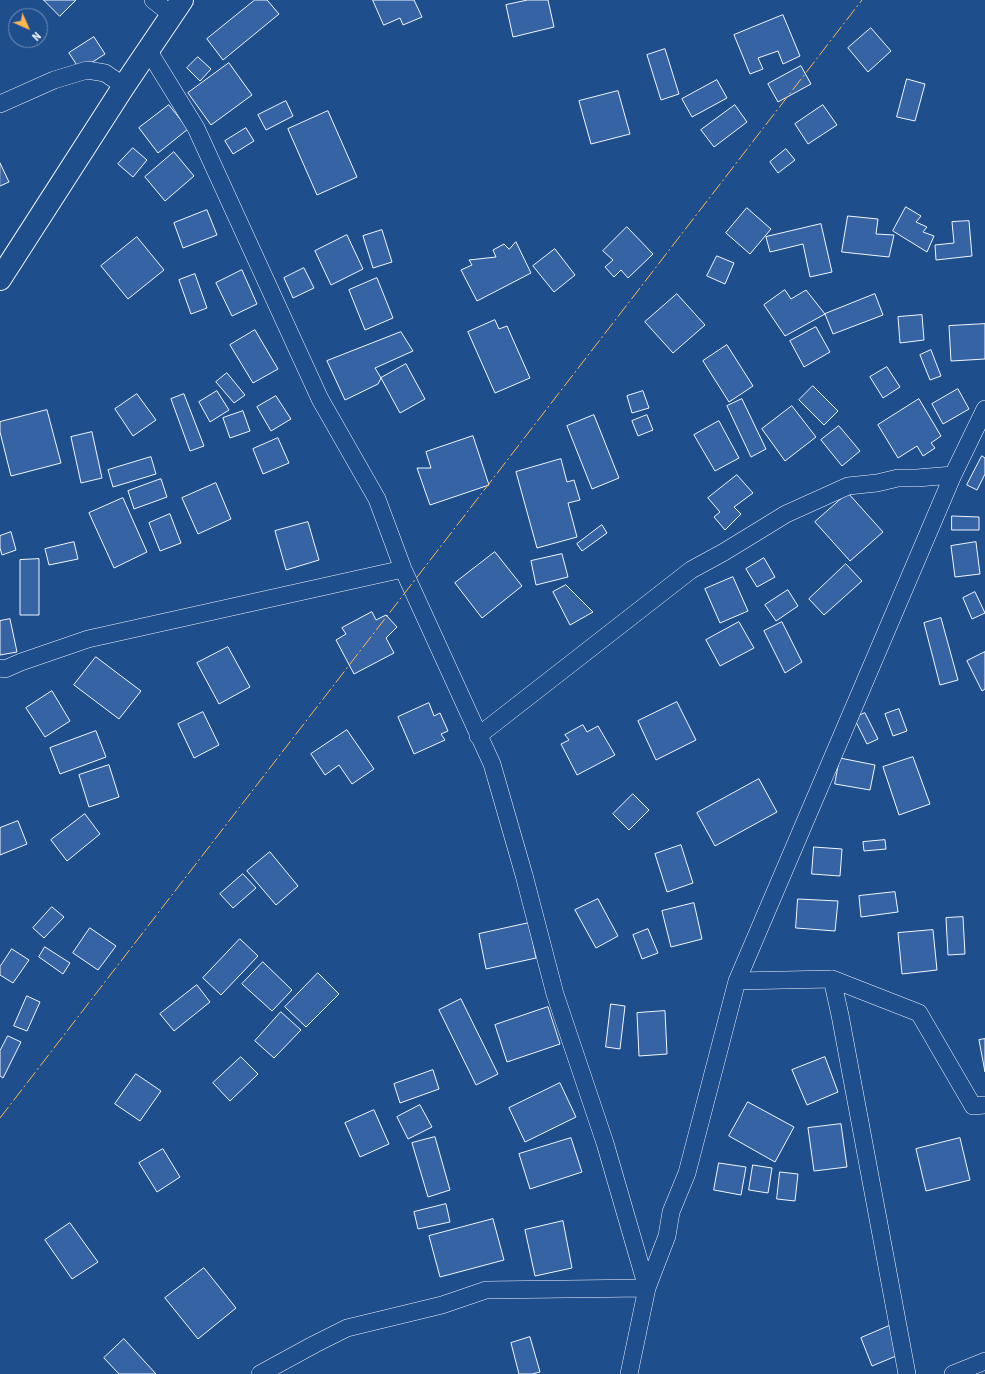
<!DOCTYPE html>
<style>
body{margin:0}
#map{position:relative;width:985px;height:1374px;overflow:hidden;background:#1f4e8c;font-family:"Source Sans 3",sans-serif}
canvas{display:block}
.north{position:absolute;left:8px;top:8px;width:40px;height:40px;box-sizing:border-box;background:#1f4e8c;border:1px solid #7391ba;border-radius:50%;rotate:135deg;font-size:11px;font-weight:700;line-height:16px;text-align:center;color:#f2f6ff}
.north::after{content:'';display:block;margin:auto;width:14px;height:18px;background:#ffb74d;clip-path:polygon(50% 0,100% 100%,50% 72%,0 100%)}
</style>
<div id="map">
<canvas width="985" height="1374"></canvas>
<div class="north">N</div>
</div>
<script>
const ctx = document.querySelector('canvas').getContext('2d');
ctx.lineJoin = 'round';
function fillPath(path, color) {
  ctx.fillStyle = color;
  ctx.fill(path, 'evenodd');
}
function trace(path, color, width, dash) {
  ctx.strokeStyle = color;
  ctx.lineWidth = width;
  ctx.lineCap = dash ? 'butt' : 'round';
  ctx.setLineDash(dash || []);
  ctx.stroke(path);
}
const building = new Path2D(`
 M 44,0 L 76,0 L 60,16 Z
 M 255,0 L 267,0 L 279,14 L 223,60 L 207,39 Z
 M 373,0 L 414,0 L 422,17 L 403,25 L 400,18 L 384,25 Z
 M 528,0 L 548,0 L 554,27 L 513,37 L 506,5 Z
 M 783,15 L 800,56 L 783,64 L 778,51 L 758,58 L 763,69 L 750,74 L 734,35 Z
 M 871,28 L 891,51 L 868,72 L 848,48 Z
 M 94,37 L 105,54 L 80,70 L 69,53 Z
 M 665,49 L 679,94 L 661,100 L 647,55 Z
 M 198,57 L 211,69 L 200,81 L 187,68 Z
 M 229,63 L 252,95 L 211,125 L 188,93 Z
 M 801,66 L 811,84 L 778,102 L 768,84 Z
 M 907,79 L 925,84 L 915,121 L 897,117 Z
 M 717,80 L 727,98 L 692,117 L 682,99 Z
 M 618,91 L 630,134 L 591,144 L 579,101 Z
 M 286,101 L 293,116 L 266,130 L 258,115 Z
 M 169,105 L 188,129 L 158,153 L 139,128 Z
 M 735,105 L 747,122 L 714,147 L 701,130 Z
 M 823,105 L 837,125 L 808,144 L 795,124 Z
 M 328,111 L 357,177 L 317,195 L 288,129 Z
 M 246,128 L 254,141 L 233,154 L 225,141 Z
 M 133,148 L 147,160 L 133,177 L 118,164 Z
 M 786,149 L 795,160 L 778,173 L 770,162 Z
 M 174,152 L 194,176 L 165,201 L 145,177 Z
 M 0,163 L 9,182 L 0,186 Z
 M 906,207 L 921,216 L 916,222 L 927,227 L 923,232 L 934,236 L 927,252 L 893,231 Z
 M 747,208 L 771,229 L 750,254 L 726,233 Z
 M 207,210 L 217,235 L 183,248 L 174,223 Z
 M 848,216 L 878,219 L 876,234 L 894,235 L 889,257 L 842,252 Z
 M 969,221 L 972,256 L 936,260 L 935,245 L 954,243 L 952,222 Z
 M 821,224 L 832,272 L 810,277 L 803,244 L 770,252 L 766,237 Z
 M 627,227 L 653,254 L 628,278 L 621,270 L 614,277 L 605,267 L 613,260 L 603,251 Z
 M 382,230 L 392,262 L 373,268 L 363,236 Z
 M 347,235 L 363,269 L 331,285 L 315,251 Z
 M 137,237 L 164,270 L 128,299 L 101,266 Z
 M 516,242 L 531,273 L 477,301 L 461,270 L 472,265 L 469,260 L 496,257 L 493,250 L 504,244 L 509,249 Z
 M 555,249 L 575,275 L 554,292 L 533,266 Z
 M 717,256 L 734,263 L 725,284 L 707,276 Z
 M 304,268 L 314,288 L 293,298 L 284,278 Z
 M 242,270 L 257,304 L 232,316 L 216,283 Z
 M 195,274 L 207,308 L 191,314 L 179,280 Z
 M 377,278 L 393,318 L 365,330 L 349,290 Z
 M 785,290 L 791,299 L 806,290 L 825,314 L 785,336 L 764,305 Z
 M 677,294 L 705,325 L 673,353 L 645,322 Z
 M 875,294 L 883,315 L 833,334 L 825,314 Z
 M 922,315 L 924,340 L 900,343 L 898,317 Z
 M 495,320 L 499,329 L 507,326 L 530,378 L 495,393 L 468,332 Z
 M 985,324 L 985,359 L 951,361 L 949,326 Z
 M 816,327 L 830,352 L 804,367 L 790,341 Z
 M 255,330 L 278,369 L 253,383 L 230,345 Z
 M 401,332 L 413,351 L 375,368 L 381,378 L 378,384 L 345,400 L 327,361 Z
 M 727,345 L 753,386 L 729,402 L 703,361 Z
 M 931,350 L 941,376 L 930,380 L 920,355 Z
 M 406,364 L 425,399 L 400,413 L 381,378 Z
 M 887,367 L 900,387 L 883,398 L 870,377 Z
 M 227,373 L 245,395 L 234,403 L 216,382 Z
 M 813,386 L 838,411 L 824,425 L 799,400 Z
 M 958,389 L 969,409 L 943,424 L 932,404 Z
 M 217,391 L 229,410 L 210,422 L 199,402 Z
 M 643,391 L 649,408 L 632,413 L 627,396 Z
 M 137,394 L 156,420 L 133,436 L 115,409 Z
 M 184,394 L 204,446 L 190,451 L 171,399 Z
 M 276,396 L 291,419 L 271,431 L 257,407 Z
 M 742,399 L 766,449 L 751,457 L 727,406 Z
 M 919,399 L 941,436 L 931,443 L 935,448 L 923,456 L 917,446 L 898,458 L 878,425 Z
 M 792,406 L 816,437 L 785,461 L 762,429 Z
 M 47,410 L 61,463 L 11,476 L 0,432 L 0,422 Z
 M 243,411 L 250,431 L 230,438 L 223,418 Z
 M 594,415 L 619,478 L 592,489 L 567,426 Z
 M 647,415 L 653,430 L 638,436 L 632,421 Z
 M 719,421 L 739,458 L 715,471 L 694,435 Z
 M 839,426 L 860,451 L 842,466 L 821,440 Z
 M 92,432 L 102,478 L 81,483 L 71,437 Z
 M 473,436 L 489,485 L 430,505 L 417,468 L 431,468 L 426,452 Z
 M 278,438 L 289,463 L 263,474 L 253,449 Z
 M 982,456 L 985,458 L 985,474 L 977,490 L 967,485 Z
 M 151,457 L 156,474 L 113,487 L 108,470 Z
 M 561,459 L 567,482 L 574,480 L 580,500 L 568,503 L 577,537 L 537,548 L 516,472 Z
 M 737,475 L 753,493 L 734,507 L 741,514 L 725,530 L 714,517 L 720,512 L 708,498 Z
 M 161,479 L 167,497 L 134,509 L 128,491 Z
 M 216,483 L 231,519 L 198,534 L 182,498 Z
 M 848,493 L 883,532 L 850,561 L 815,522 Z
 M 123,498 L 147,552 L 114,568 L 89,513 Z
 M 170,514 L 181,543 L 160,551 L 149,523 Z
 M 952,516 L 979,517 L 979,530 L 952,530 Z
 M 308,522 L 319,560 L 286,570 L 275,531 Z
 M 602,525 L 607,533 L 582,551 L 577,544 Z
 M 11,532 L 16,550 L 2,555 L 0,548 L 0,536 Z
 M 74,542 L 78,559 L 49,565 L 45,549 Z
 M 976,542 L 980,574 L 955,577 L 951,546 Z
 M 495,552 L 522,586 L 482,618 L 455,583 Z
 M 562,554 L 568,577 L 536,585 L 531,561 Z
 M 764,558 L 775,577 L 757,587 L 746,569 Z
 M 39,559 L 39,615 L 20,615 L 20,560 Z
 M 846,564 L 862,581 L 824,615 L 809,599 Z
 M 733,577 L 748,611 L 720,623 L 705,589 Z
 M 566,585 L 593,612 L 570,625 L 553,592 Z
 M 788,590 L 798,606 L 776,621 L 765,605 Z
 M 975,592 L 985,613 L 972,619 L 963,598 Z
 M 372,612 L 376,620 L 386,615 L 397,627 L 386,638 L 394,653 L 354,674 L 336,640 L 346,634 L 342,628 Z
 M 941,618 L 958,680 L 940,685 L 924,623 Z
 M 10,619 L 17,652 L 0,655 L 0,621 Z
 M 739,622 L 754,648 L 720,666 L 706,640 Z
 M 782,622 L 802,662 L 785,673 L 764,631 Z
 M 228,647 L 250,687 L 219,704 L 197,663 Z
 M 985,652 L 985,689 L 982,691 L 967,661 Z
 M 96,657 L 141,691 L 119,719 L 74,685 Z
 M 52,691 L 70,721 L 45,737 L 26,708 Z
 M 677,702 L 696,740 L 656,760 L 638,721 Z
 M 429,703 L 434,716 L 440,713 L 448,731 L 441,734 L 445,740 L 414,754 L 398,717 Z
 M 899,709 L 907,731 L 893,736 L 885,714 Z
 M 203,712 L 219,745 L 194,758 L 178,724 Z
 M 865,713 L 878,739 L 867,744 L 854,718 Z
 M 583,725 L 587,732 L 598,726 L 615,755 L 577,775 L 561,744 L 569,740 L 565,735 Z
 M 347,730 L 374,769 L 352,784 L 339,765 L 325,775 L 311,754 Z
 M 96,731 L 106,757 L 60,774 L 50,748 Z
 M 913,757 L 930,804 L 899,815 L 883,767 Z
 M 840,758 L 875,765 L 870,790 L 835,784 Z
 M 109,765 L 119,797 L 89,807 L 79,775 Z
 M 759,779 L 777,812 L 715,846 L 697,813 Z
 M 633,794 L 649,810 L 629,830 L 613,814 Z
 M 85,814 L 100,834 L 67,861 L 51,840 Z
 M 18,821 L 27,844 L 0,855 L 0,828 Z
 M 885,840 L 886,849 L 864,851 L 863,842 Z
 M 681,845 L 693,883 L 667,892 L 655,854 Z
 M 814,847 L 842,849 L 840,876 L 812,874 Z
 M 270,852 L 298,886 L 276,905 L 247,871 Z
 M 243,874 L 256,888 L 233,908 L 220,894 Z
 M 895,892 L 898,912 L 861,917 L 859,896 Z
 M 598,899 L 618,936 L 596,948 L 575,910 Z
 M 798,899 L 838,901 L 835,931 L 796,928 Z
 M 694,903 L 702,939 L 671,947 L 662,911 Z
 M 52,907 L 64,917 L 44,938 L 33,928 Z
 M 963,917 L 965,954 L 948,955 L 946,918 Z
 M 529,923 L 536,958 L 486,969 L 479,934 Z
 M 90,928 L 116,946 L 98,970 L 73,953 Z
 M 648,929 L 658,953 L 642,959 L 633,935 Z
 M 933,930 L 937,970 L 902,974 L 898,933 Z
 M 240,939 L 258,956 L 221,995 L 203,978 Z
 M 45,947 L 70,963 L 63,974 L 39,957 Z
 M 12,949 L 29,960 L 13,983 L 0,975 L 0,967 Z
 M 263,962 L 292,990 L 272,1011 L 242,984 Z
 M 318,973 L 339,994 L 306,1027 L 285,1007 Z
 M 197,985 L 210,1002 L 174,1031 L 160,1014 Z
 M 27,996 L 40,1002 L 27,1031 L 14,1026 Z
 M 461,999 L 498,1074 L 476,1085 L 439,1010 Z
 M 611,1004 L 625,1006 L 620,1049 L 606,1047 Z
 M 548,1007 L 560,1044 L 507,1062 L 495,1025 Z
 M 665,1011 L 667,1054 L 639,1056 L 637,1013 Z
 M 281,1012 L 301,1030 L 274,1058 L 255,1041 Z
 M 8,1036 L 21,1042 L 3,1078 L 0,1076 L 0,1051 Z
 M 985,1039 L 985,1072 L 979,1040 Z
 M 241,1057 L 258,1074 L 230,1101 L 213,1083 Z
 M 825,1057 L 838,1092 L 807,1105 L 792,1070 Z
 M 433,1070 L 439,1089 L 400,1103 L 394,1084 Z
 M 136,1074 L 161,1091 L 140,1121 L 115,1104 Z
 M 560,1083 L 576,1117 L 525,1142 L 509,1108 Z
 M 748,1102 L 794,1127 L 775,1162 L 729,1136 Z
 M 420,1105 L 432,1127 L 408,1139 L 397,1117 Z
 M 374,1110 L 389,1144 L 360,1157 L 345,1123 Z
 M 841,1124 L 847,1167 L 814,1171 L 808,1128 Z
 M 435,1137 L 450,1190 L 428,1197 L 412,1143 Z
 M 571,1138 L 582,1172 L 530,1189 L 519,1154 Z
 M 960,1138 L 970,1180 L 926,1191 L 916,1149 Z
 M 163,1149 L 180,1177 L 157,1192 L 139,1163 Z
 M 719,1163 L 746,1167 L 741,1195 L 714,1190 Z
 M 753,1165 L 772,1168 L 768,1193 L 749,1190 Z
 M 780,1172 L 798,1174 L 795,1201 L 777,1199 Z
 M 446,1204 L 450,1222 L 418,1229 L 414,1212 Z
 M 493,1219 L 504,1260 L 440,1277 L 429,1236 Z
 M 563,1221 L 572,1268 L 535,1276 L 525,1230 Z
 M 70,1223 L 98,1262 L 72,1279 L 45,1240 Z
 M 204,1268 L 236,1308 L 198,1339 L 165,1298 Z
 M 889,1326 L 901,1354 L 872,1366 L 861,1338 Z
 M 530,1337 L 540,1372 L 532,1374 L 519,1374 L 511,1343 Z
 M 124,1339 L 156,1374 L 119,1374 L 104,1358 Z`);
fillPath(building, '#3563a3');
trace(building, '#f2f6ff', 1);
const minor = new Path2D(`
 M 153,0 L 172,15
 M 148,50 L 196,128 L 320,399 L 377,499 L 403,569 L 492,764 L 524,875 L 555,994 L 605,1143 L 647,1288 L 486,1290 L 442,1305 L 347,1328 L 315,1344 L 260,1374
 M 0,104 L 54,80 L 87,70 L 105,73 L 124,86
 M 0,668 L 5,669 L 21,662 L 88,639 L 403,569
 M 478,736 L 691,570 L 724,552 L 786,514 L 848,486 L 877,483 L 898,478 L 917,478 L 953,475
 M 832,979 L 840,1015 L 907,1374
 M 737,981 L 832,979 L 919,1013 L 973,1106 L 985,1105
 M 629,1374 L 647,1288 L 667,1236 L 671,1212 L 687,1173 L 737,981 L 953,475 L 985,409
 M 953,1374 L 985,1361`);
const primary = new Path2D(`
 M 0,279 L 124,86 L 182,0`);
trace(minor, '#f2f6ff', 18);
trace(primary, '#f2f6ff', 24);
trace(minor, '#1f4e8c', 17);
trace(primary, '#1f4e8c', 22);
trace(new Path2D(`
 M 0,1118 L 862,0`), '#ffb74d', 1, [14, 3, 2, 3]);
</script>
